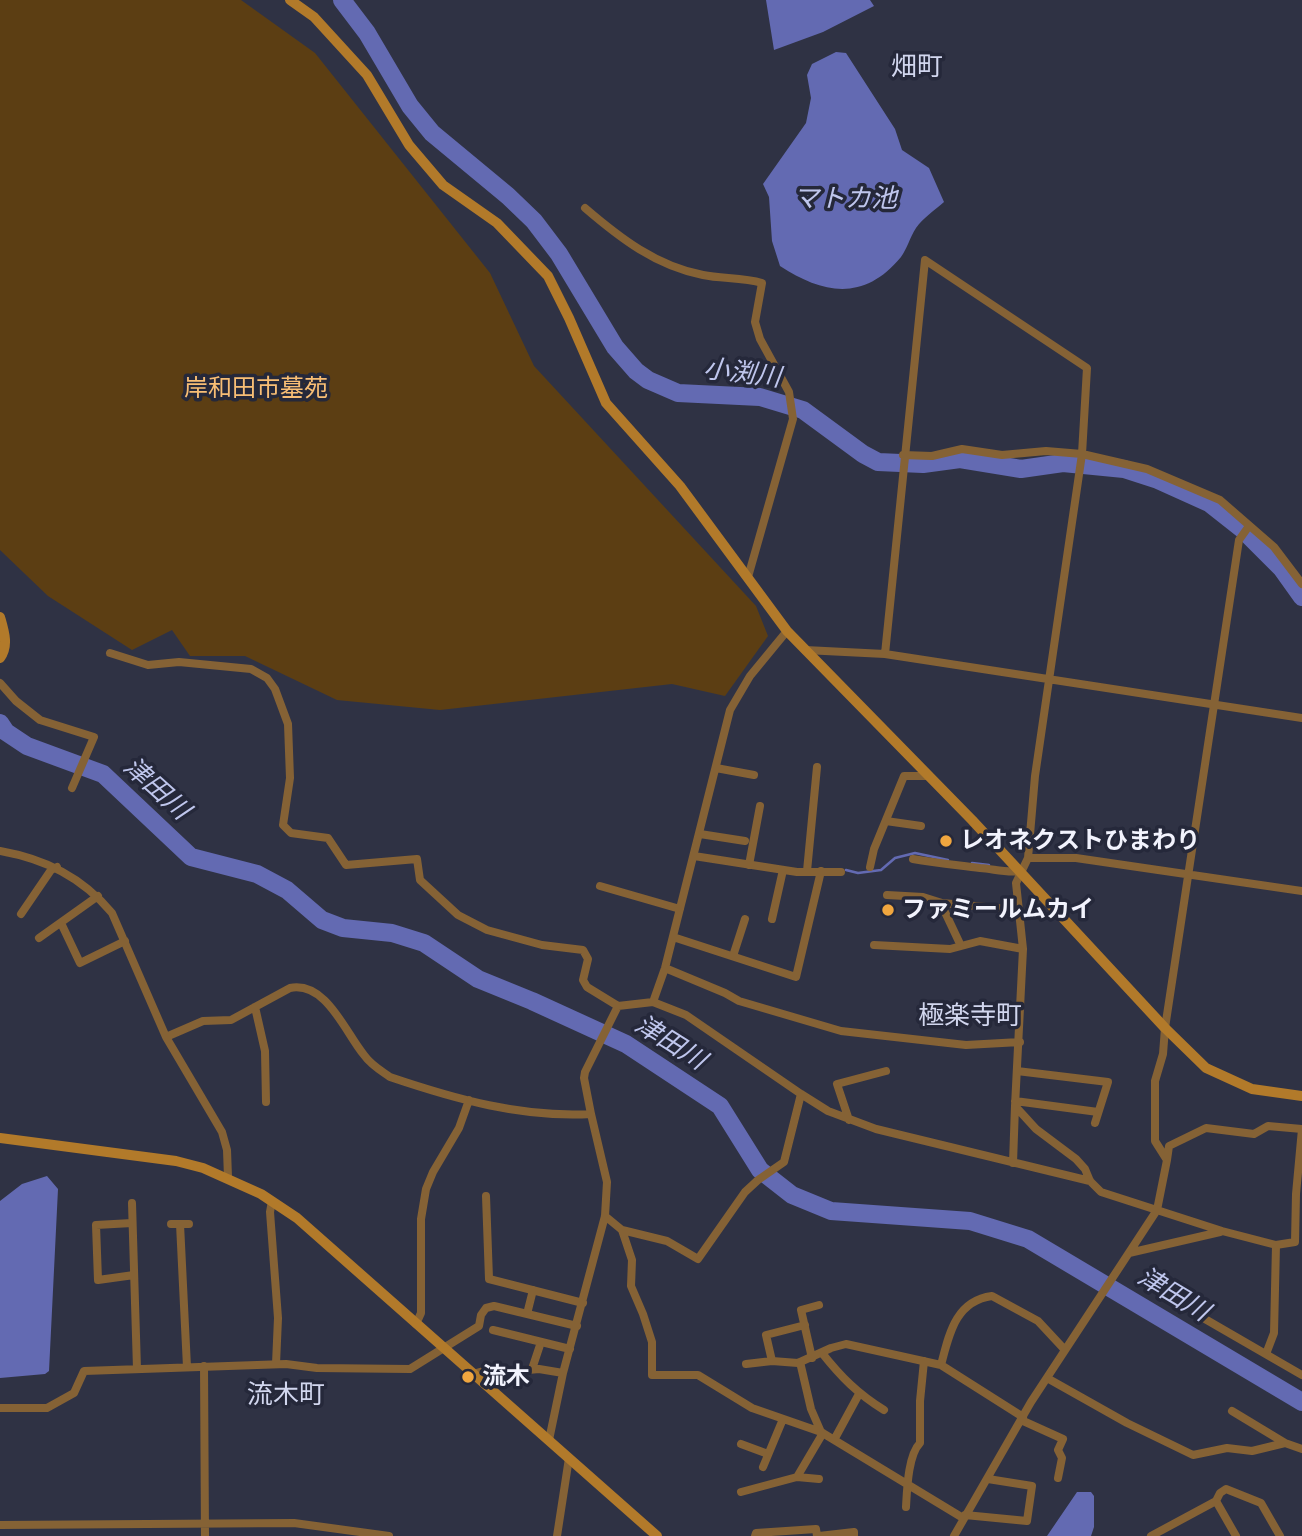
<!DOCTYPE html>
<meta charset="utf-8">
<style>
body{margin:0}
canvas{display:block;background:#2f3244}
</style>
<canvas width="1302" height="1536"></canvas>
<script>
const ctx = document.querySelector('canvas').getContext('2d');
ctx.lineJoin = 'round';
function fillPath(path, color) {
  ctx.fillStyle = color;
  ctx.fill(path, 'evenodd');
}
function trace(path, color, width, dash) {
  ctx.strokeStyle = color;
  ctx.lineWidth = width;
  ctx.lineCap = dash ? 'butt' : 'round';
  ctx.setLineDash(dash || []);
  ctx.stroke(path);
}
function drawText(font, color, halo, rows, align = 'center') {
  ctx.font = font + ' "PT Sans Narrow","Noto Sans JP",sans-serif';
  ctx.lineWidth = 7;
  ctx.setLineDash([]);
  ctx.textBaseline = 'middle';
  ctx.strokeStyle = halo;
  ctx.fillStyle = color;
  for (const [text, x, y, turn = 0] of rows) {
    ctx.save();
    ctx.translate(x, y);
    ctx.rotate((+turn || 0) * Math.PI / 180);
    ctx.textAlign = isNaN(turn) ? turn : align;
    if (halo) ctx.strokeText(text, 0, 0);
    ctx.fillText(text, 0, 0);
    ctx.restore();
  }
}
fillPath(new Path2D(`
 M 0,0 L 241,0 L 315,53 L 490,273 L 534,366 L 756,606 L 768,636 L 725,696 L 672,684 L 440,710 L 337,700 L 245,656 L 190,656 L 172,630 L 132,650 L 48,596 L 0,550 Z`), '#5c3e13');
fillPath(new Path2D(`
 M 766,0 L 870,0 L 874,6 L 823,32 L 774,50 Z
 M 836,52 L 846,53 L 895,129 L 902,150 L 929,168 L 944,202 C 935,210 923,218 916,228 C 910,237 907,249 901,257 C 864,302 823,294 780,266 L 772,241 L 769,197 L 763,184 L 806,123 L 811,98 L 807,75 L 812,64 Z
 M 47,1176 L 58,1189 L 49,1371 L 45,1374 L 0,1378 L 0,1201 L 22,1184 Z
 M 1077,1492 L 1091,1492 L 1094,1496 L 1094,1527 L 1091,1536 L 1047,1536 Z`), '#636ab2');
trace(new Path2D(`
 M 972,863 L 989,865
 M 846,870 L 858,873 L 881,870 L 895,858 L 915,853 L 948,860`), '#636ab2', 2.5);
trace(new Path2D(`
 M 342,0 L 367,33 L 410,106 L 432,133 L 508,196 L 534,221 L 559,254 L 615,347 L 636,371 L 648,380 L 678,393 L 760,397 L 803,410 L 863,454 L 878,462 L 923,464 L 960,459 L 1021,469 L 1063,463 L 1124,469 L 1158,480 L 1209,503 L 1242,529 L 1282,569 L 1302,597
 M 0,723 L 6,732 L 27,746 L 103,774 L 191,857 L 257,874 L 287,890 L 322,920 L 343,928 L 392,933 L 424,943 L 478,979 L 532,1001 L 626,1044 L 720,1106 L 760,1170 L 792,1195 L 831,1211 L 970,1221 L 1028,1239 L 1302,1402`), '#636ab2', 18);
trace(new Path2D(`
 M 585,208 C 620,238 656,266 703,275 C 722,279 743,277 762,283 L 755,322 L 760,339 L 789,392 L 793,419 L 748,577
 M 903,455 L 932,456 L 962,449 L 1002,455 L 1046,451 L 1082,454 L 1147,469 L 1220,500 L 1274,547 L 1302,584
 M 805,650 L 885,654 L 925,260 L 1087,368 L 1082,454 L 1035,776 L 1028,858 L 1016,883 L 1023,949 L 1015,1106 L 1036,1129 L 1076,1159 L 1085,1169 L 1090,1181 L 1101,1192 L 1222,1231 L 1276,1245 L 1295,1242 L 1296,1194 L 1302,1129
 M 110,653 L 148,665 L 179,662 L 251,669 L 267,678 L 275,689 L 288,724 L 290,778 L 283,825 L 291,833 L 328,838 L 346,865 L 417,859 L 420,880 L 458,915 L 487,930 L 542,945 L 583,950 L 588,959 L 583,980 L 587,987 L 618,1006 L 653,1002 L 686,1015 L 801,1094 L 828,1111 L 876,1129 L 1090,1181
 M 885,654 L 1302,718
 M 0,683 L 16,701 L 40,720 L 94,737 L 72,788
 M 716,768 L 754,775
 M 886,821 L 921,826
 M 700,834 L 745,841
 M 0,851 C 45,859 82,877 112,913 L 166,1037 L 222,1132 L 227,1150 L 228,1177
 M 694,856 L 797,872 L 841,872
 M 1028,858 L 1076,858 L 1302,891
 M 913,859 C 936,863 957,865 980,868 C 994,869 1006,873 1020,871
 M 749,865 L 760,806
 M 870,867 L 874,849 L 904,776 L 929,776
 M 807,871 L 817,767
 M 600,886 L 680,909
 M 887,895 L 923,897 L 942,903 L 1019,910
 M 944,910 L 961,946
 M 21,914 L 51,870 L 57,867
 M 772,919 L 783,870
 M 61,923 L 80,963 L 125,941
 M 673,937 L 796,977 L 821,871
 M 39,938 L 98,896
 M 874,945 L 950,949 L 980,941 L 1023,949
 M 733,956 L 745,919
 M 665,968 L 725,993 L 739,1001 L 841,1031 L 966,1045 L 1020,1042
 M 653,1002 L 665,968 L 730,710 L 750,676 L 787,631
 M 255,1007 L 265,1051 L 266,1102
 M 166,1037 L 203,1021 L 231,1020 L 290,988 C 326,981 345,1032 364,1055 C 371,1065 380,1070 390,1077 C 455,1099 522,1118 591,1114
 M 1017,1071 L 1108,1082 L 1095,1123
 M 1015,1101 L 1098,1112
 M 849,1120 L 837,1084 L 886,1071
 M 1167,1160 L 1169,1146 L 1206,1128 L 1254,1134 L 1268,1126 L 1302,1129
 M 1013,1163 L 1015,1106
 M 486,1196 L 489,1279 L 583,1303
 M 272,1201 L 270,1212 L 278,1318 L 276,1364
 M 132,1203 L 137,1369
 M 605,1216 L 622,1230 L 667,1241 L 698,1259 L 745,1192 L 758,1180 L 784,1162 L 801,1094
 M 132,1223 L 96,1225 L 98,1280 L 134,1275
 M 171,1224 L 189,1224
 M 180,1224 L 187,1367
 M 622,1230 L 632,1260 L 631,1286 L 643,1314 L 652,1342 L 652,1375 L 698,1375 L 752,1408 L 821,1432 L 963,1518
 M 1129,1253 L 1220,1232
 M 1159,1285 L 1205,1319 L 1302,1375
 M 527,1314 L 533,1290
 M 416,1324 L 421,1313 L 421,1219 L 426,1189 L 433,1172 L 459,1128 L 469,1100
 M 493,1330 L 570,1349
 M 822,1353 C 841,1377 858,1394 884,1410
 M 1266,1354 L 1274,1333 L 1276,1245
 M 812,1358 L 801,1310 L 819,1305
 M 772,1361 L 766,1335 L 805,1325
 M 800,1362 L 811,1409 L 821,1432
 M 746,1364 L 772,1361 L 798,1363 L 831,1348 L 846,1344 L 941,1365
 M 204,1366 L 205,1536
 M 532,1369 L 541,1342
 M 473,1374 L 490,1369 L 507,1372 L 539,1369 L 563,1373
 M 1047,1378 L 1127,1423 L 1193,1455 L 1227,1448 L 1252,1451 L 1285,1443 L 1302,1449
 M 0,1408 L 47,1408 L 74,1393 L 84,1371 L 286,1364 L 317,1368 L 410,1369 L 479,1326 L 481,1315 L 486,1308 L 494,1306 L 577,1326
 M 1232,1411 L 1285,1443
 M 1023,1417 L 941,1365 C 949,1335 955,1301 992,1296 L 1038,1321 L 1065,1350
 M 1021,1420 L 1063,1439 L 1058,1450 L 1062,1458 L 1058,1478
 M 549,1440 L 563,1373 L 605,1216 L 607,1182 L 591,1114 L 584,1078 L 585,1072 L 618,1006
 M 834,1440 L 859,1394
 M 741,1444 L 768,1454
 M 763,1467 L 783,1419
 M 797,1477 L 819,1479
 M 741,1492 L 797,1477 L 823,1433
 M 1216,1501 L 1236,1536
 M 906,1507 C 907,1490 908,1455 920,1443 L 920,1401 L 924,1361
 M 965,1515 L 1027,1521 L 1032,1486 L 988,1479
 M 0,1525 L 294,1523 L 389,1536
 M 557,1536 L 569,1458
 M 755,1536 L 756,1533 L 816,1529 L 817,1536
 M 819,1536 L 854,1532 L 854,1536
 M 954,1536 L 1031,1402 L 1157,1210 L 1167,1160 L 1155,1141 L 1155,1081 L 1163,1054 L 1165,1028 L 1239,540 L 1249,526
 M 1151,1536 L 1216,1501 L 1220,1493 L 1226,1489 L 1261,1503 L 1280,1536`), '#856235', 8);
trace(new Path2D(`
 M 290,0 L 314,17 L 367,75 L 409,145 L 443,185 L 497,223 L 548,276 L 569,318 L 606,403 L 680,486 L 787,631 L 972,820 L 1165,1028 L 1206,1068 L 1252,1089 L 1302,1096
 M 0,617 C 4,631 9,646 0,658
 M 0,1138 L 176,1161 L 203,1168 L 261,1194 L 297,1218 L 657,1536`), '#b27a2a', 10);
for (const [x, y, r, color] of [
 [946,841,7,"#f0a63f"],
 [888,910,7,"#f0a63f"],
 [468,1377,7,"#f0a63f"]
]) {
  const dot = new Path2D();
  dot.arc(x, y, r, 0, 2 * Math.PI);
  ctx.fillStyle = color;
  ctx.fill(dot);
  trace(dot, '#25283a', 2.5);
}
drawText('24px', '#f8be75', '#25283a', [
 ["岸和田市墓苑",256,389]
]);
drawText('bold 24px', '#f2f3fd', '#25283a', [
 ["レオネクストひまわり",960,841],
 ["ファミールムカイ",902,910],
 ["流木",482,1377]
], 'left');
drawText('26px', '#d1d6ee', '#25283a', [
 ["畑町",917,68],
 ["極楽寺町",970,1017],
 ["流木町",286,1396]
]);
drawText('italic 26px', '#bfc6ed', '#25283a', [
 ["マトカ池",845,200],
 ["小渕川",742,374,7],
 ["津田川",156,789,42],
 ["津田川",670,1043,32],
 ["津田川",1173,1295,31]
]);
</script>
